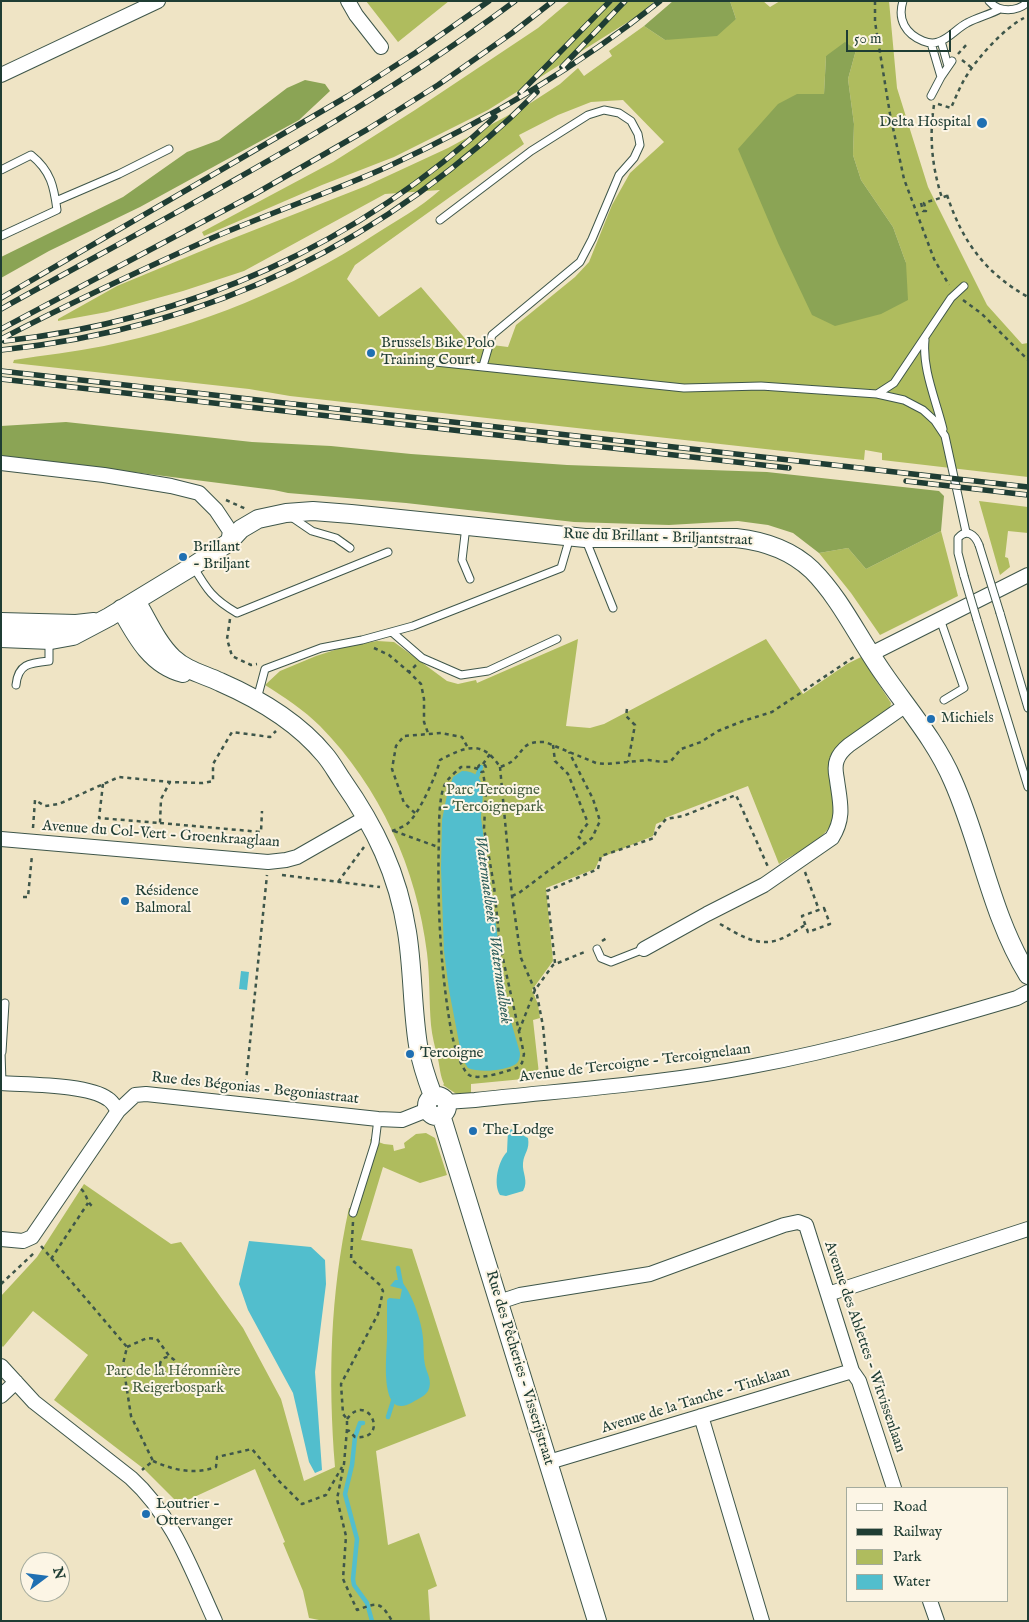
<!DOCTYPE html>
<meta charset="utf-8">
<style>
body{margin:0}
#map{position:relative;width:1029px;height:1622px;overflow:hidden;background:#efe4c5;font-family:"IM FELL English",serif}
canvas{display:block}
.frame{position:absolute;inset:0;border:2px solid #1f3d34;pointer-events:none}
.legend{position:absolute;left:846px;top:1487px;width:162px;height:115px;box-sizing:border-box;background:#fcf5e5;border:1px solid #a4ab9e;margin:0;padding:6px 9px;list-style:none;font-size:15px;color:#1f3d34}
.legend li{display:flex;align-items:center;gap:10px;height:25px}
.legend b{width:25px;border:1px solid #a4ab9e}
.north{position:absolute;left:20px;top:1552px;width:50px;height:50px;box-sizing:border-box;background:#fcf5e5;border:1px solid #a4ab9e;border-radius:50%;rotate:75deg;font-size:14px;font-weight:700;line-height:20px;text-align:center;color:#1f3d34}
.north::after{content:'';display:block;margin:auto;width:18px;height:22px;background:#1f6fb2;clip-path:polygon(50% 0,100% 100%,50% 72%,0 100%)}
.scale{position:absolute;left:846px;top:30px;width:105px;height:22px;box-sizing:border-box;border:2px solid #1f3d34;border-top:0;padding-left:6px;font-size:15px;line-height:18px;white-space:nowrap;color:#1f3d34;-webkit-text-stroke:4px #fcf5e5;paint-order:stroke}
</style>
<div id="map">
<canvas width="1029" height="1622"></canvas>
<div class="frame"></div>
<ul class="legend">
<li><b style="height:6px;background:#fff"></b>Road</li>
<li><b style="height:6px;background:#1f3d34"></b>Railway</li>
<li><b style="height:14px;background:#afbc5e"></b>Park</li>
<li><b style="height:14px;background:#52becd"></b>Water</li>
</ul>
<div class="north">N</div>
<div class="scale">50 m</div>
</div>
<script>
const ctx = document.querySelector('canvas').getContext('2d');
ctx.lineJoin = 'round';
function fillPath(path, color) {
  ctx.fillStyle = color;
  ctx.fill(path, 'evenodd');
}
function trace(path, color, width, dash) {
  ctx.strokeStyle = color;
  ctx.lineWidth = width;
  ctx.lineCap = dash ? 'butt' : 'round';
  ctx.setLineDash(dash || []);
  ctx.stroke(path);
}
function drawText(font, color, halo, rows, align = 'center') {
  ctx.font = font + ' "IM FELL English",serif';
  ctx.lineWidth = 4;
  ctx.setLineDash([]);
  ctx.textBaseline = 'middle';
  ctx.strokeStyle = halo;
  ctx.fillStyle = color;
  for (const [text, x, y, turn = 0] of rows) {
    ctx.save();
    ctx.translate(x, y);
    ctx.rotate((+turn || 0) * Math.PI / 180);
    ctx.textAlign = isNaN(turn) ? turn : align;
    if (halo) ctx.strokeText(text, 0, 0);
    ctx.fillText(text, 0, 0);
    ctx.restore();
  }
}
fillPath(new Path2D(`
 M 366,1 L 449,1 L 398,42 Z
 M 570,1 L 655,1 L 639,15 L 488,110 L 394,157 L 322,185 L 204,236 L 202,232 L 333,162 L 415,110 L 538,28 Z
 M 730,1 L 763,1 L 770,7 L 780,1 L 889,1 L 897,88 L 928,187 L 987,305 L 1022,344 L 1028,343 L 1028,477 L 882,460 L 882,453 L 865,450 L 864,460 L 424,411 L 290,396 L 249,389 L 13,363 L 14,360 C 44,355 74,352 104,346 C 201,326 291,289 374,235 C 396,221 420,208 440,190 L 385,194 L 244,271 L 183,291 L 107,312 L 58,321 L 58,319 L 117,286 L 211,247 L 366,186 L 448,148 L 529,104 L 560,84 L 578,68 L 584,76 L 612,56 L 609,51 L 644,26 L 665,40 L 736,19 ZM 856,50 L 848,79 L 854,124 L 853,155 L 861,180 L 893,227 L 906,263 L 797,94 L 824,94 L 826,56 ZM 623,100 L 664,142 L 630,173 L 612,205 L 589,262 L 575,277 L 516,325 L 508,347 L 468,342 L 421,287 L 379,317 L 347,279 L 355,265 L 524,144 L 519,135 L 558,115 L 591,102 Z
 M 979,501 L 1028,507 L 1028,533 L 1008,531 L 1005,557 L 1008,558 L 1010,567 L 1000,575 Z
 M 941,531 L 958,596 L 880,635 L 851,593 L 819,553 L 848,548 L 866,569 Z
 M 578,639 L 566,726 L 590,728 L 604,724 L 766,639 L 803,694 L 847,664 L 861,657 L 891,703 L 890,708 L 830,774 C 831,787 835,800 834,813 C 834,837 797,851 779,864 L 748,786 L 665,818 L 665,820 L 656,824 L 653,836 L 600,858 L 595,869 L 546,888 L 553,961 L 532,990 L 538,1004 L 540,1018 L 533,1020 L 539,1074 L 544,1074 L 544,1077 L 471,1084 L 471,1096 L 458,1095 L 443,1085 L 444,1084 C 440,1075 440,1068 438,1059 C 435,1047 432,1036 431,1025 C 429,1001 430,977 427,953 C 417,869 380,787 320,726 C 304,710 284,697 265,685 L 280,671 L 316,656 L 344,647 L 377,641 L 394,642 L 447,681 L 458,684 L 476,680 L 477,683 Z
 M 426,1133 L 435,1138 L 447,1175 L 420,1183 L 383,1167 L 361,1240 L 412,1249 L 466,1416 L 376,1451 L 388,1545 L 419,1533 L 437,1586 L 428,1590 L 430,1621 L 324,1621 L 309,1618 L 303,1591 L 283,1543 L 285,1542 L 255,1469 L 179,1504 L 144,1469 L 54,1400 L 88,1355 L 33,1311 L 3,1347 L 1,1345 L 1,1296 L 37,1257 L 84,1184 L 171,1244 L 181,1242 L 243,1328 L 281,1399 L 304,1481 L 335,1467 C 328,1379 330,1295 349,1208 L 351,1208 L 371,1144 L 370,1139 L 384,1144 L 393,1145 L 394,1151 L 405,1148 L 404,1143 L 416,1134 Z`), '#afbc5e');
fillPath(new Path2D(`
 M 673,1 L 730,1 L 736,19 L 717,36 L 665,40 L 644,26 Z
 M 845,42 L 856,50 L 848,79 L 854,124 L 853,155 L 861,180 L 893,227 L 906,263 L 908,300 L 881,314 L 835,326 L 812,315 L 778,243 L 738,149 L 778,104 L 797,94 L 824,94 L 826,56 Z
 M 305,80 L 325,84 L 330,91 L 299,120 L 140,207 L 49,251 L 1,278 L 1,257 L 123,197 L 187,152 L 219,140 L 287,88 Z
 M 66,422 L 252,442 L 331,446 L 411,454 L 567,465 L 767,472 L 939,491 L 944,496 L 941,531 L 866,569 L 848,548 L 819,553 L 793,533 L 768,525 L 738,521 L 669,525 L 574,522 L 406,503 L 288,493 L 274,490 L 101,468 L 1,458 L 1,426 Z`), '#8ba455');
fillPath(new Path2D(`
 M 462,771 C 490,771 482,800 481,818 L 508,1011 L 520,1053 C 520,1057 519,1062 516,1064 C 505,1071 479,1073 468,1068 L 462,1058 L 449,990 L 444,951 L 441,868 L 442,820 L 447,795 L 453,777 Z
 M 241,971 L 249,972 L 247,990 L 239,989 Z
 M 511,1129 L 528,1138 C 530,1150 524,1153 523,1163 C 522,1173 529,1181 523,1191 L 506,1196 L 500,1195 C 493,1184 498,1161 507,1152 L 508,1130 Z
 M 249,1241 L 311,1247 L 325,1260 L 326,1284 L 315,1372 L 322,1470 L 315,1473 L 309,1462 L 293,1393 L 248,1310 L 239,1284 Z
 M 395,1280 L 400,1280 C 411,1290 422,1322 423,1338 C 424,1347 423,1356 425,1365 C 427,1374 433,1381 428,1391 C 425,1396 418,1399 413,1402 C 378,1423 387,1355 387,1338 C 387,1326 387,1313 387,1300 L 389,1298 L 400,1299 L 402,1289 L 390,1286 Z`), '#52becd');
trace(new Path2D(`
 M 475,781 L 481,767
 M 398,1268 L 401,1284
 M 388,1417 L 394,1398
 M 363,1423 L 360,1423 L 355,1437 L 352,1465 L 345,1494 L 357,1539 L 353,1579 L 354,1585 L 367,1603 L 372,1621`), '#52becd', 4.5);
const service = new Path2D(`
 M 903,1 C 897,20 906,34 923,41 C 928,43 933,44 938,42 C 949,39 957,28 967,23 C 978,17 989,15 1000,9
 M 989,1 C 999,13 1017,12 1028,2
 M 941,41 L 948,66
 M 931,43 L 941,77
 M 931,96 L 941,77 L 952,61
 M 1,170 L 31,155 C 51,171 54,187 57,210 L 1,236
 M 56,201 L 119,174 L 169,149
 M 440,220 L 531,151 L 588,115 L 604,110 L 619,113 L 631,121 L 638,134 L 640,145 L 634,158 L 619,175 L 592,239 L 580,262 L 492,335 L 483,366
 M 925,340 C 922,369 936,400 943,429
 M 416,360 L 684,388 L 761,386 L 877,394 L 894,383 L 951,298 L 964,286
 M 877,394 L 904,400 L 923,410 L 935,421 L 945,436 L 966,532
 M 290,516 L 312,531 L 336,538 L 350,548
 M 466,526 L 462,560 L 470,579
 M 585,538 L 613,608
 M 193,566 C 207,590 213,599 237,613 L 388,552
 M 964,576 L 958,553 L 958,538 C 967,528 975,535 979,545
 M 1000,613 L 1028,708
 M 940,619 L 964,688 L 944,700
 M 977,620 L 1028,787
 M 392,632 L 422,658 L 461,675 L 488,671 L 557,639
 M 16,685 C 18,664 29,663 49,661 L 49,639
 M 257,699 L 265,669 L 321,648 L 362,640 L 413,626 L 561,568 L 570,537
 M 597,949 L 601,958 L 611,962 L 644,949
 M 1,1052 L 2,1083
 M 2,1052 L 5,1003
 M 353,1213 L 375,1143 L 378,1119`);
const minor = new Path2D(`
 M 348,1 L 356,15 L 381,47
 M 1,75 L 158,1
 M 1,463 L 104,475 L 171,486 L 199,493 L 216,510 L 230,531 L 228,543
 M 871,654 L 1028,575
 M 1,839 L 268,862 L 286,860 L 297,857 L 367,817
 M 644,949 L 707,914 L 764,885 L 832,838 C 845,817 840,803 837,780 C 836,773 834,767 837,760 C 839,754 844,749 849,745 L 906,705
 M 1,1083 C 28,1085 88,1084 108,1099 C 113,1102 115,1107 118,1111
 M 446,1102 L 475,1100 C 567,1090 661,1084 753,1066 C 843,1049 929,1024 1017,998 L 1028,992
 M 1,1239 L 23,1241 L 32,1237 L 118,1111 L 135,1095 L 146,1094 L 378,1119 L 402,1120 L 427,1110
 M 828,1294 L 1028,1229
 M 499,1302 L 520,1295 L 650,1274 L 784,1225 L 798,1222 L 806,1225 L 852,1371 L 859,1381 L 894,1488
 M 1,1366 L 34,1402 L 131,1478 C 173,1516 192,1571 215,1621
 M 1,1396 L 16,1382
 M 701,1416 L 762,1621
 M 549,1462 L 852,1371
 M 930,1601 L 937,1621`);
const tertiary = new Path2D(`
 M 136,601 C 147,619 157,643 173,658 C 187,671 203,674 220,682 C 259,699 297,721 325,755 C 331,762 336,771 342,780 C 375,827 398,874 407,932 C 413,969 412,1007 418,1045 C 421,1062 427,1080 433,1096
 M 121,609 C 136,636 151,665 183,673
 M 1,622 L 76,624 L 94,622
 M 1,638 L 51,640 L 73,636 L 109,617 L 193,566 L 228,543 L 241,529 L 258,519 L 286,513 L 313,511 L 351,514 L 585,538 L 736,538 C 764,541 791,550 812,570 C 841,599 859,639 883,673 C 907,708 936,741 953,781 C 981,844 991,915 1028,975
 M427 1106a10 10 0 1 1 20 0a10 10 0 1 1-20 0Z
 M 441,1115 L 597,1621`);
trace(service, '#3e564a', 9);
trace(minor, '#3e564a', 16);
trace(tertiary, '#3e564a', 20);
trace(new Path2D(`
 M 875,1 L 875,22 L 890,114 L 904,179 L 934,259 L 949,285
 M 958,54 L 967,44
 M 962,60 L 972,68
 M 938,104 L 951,108 C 955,99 959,89 964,80 C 976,59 1004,28 1024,18
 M 934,105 C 929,137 932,167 942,198
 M 947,195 C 962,241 985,273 1028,297
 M 921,203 L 923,211 L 926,211 L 924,203 L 950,195
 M 963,300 L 982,314 L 1028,360
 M 226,500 L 246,509
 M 230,619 L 227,639 L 232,656 L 251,665 L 257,664
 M 374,648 L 389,655 L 409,672
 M 416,665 L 409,672 L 421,684 L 424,699 L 424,722 L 428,733
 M 627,709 L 626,716 L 635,725 L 628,762
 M 553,745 L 555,761 L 568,774 L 588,823 L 578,836 L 585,844
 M 483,764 L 490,754
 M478 768a4 4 0 1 1 8 0a4 4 0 1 1-8 0Z
 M 500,767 L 512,896 L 521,958 L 537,995 L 543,1026 L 548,1079
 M 478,769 L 472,767 L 461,767 C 456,772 449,777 445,784 C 439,796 439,822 439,836 C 437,900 440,967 451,1030 C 453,1041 460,1068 469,1075 C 479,1081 506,1071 517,1068 L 522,1063 L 524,1054 L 500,945 L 494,886 L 484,828 L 486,792 L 483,772
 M 103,784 L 99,818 L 160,823 L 161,799 L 170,782
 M 485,811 L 504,810
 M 415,813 L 404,803 L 392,769 L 396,746 L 404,736 L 441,733 L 462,737 L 468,748
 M 160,823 L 261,832 L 262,811
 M 33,828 L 35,800 L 45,806 L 59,804 L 119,777 L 170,782 L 203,783 L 213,781 L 213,764 L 232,732 L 270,737 L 276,731
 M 392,831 C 397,829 403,827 407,824 C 418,816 437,774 440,760 C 465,747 482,739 500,767 C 503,766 508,764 511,762 C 525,751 521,741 545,742 L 596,763 L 606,764 L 649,760 L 662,762 L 671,761 L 681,749 L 701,742 L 718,731 L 743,721 L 772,712 L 854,657
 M 394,831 L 438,847
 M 147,838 L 148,822
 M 805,872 L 819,910
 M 282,875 L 380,887
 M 338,882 L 364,847
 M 512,896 L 519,893 L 592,838 L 600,821 L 593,799 L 569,752
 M 23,897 L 28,897 L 32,855
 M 824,908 L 830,924 L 808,932 L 802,916 Z
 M 720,924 C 738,934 756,947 778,940 C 787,937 797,930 805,925
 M 602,941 L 607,938
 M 555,963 L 547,891 L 598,869 L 601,856 L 654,838 L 656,831 L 666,819 L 683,816 L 736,795 L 768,867
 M 519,1031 L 535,990 L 553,965 L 587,951
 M 245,1091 L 267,875
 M 81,1189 C 87,1194 86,1201 92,1206
 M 353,1222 L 351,1259 L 380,1285 L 383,1291 L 378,1314 L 341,1384 L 343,1414 L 347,1419 L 347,1429 L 344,1464 L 337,1499 L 346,1536 L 343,1579 L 357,1610 C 377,1603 380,1600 392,1621
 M 41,1246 L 127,1347 L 123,1364 L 131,1416 L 153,1461 L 142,1470
 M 51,1259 L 88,1203
 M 1,1284 L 34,1253
 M 127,1347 L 147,1338 L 157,1339 L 170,1357
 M160 1365a8 8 0 1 1 16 0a8 8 0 1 1-16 0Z
 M 347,1419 C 368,1390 391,1441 355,1437 L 348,1430
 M 153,1461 C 173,1470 194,1475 216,1467 L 217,1457 L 252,1449 L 278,1480 L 302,1504 L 326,1495 L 342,1467`), '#3e564a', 2.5, [4, 4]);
trace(service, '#fff', 7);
trace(minor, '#fff', 14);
trace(tertiary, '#fff', 18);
const rail = new Path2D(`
 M 562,67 L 625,1
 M 520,93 L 610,1
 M 1,298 L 348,96 L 415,53 L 489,1
 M 1,309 C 175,212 355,121 515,1
 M 1,329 L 255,194 L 368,129 L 438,85 L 512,33 L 553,1
 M 1,339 C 70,303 141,270 212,238 C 270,213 329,193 387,167 C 484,122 576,68 660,1
 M 4,341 C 188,321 360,244 495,117
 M 1,350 C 210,328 389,241 537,92
 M 1,371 L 1028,487
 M 1,379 L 789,468
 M 906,481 L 1028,495`);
trace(rail, '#1f3d34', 5.5);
trace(rail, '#fcf5e5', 4, [11]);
const serviceBridge = new Path2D(`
 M 979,545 L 1000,613
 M 964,576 L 977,620`);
trace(serviceBridge, '#3e564a', 9, []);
trace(serviceBridge, '#fff', 7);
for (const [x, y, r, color] of [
 [982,123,6,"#1f6fb2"],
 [371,353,5,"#1f6fb2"],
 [183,557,5,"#1f6fb2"],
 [931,719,5,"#1f6fb2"],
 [125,901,5,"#1f6fb2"],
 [410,1054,5,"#1f6fb2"],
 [473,1131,5,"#1f6fb2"],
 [146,1514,5,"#1f6fb2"]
]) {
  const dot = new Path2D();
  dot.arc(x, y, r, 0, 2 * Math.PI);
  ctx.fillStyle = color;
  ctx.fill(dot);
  trace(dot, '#fcf5e5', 2);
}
drawText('15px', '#1f3d34', '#fcf5e5', [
 ["Delta Hospital",971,123,"right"],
 ["Brussels Bike Polo",381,344],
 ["Training Court",381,361],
 ["Brillant",193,548],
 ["- Briljant",193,565],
 ["Michiels",941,719],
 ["Résidence",135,892],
 ["Balmoral",135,909],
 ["Tercoigne",420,1054],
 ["The Lodge",483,1131],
 ["Loutrier -",156,1505],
 ["Ottervanger",156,1522]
], 'left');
drawText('15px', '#1f3d34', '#fcf5e5', [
 ["Rue du Brillant - Briljantstraat",658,538,2],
 ["Avenue du Col-Vert - Groenkraaglaan",161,835,4],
 ["Avenue de Tercoigne - Tercoignelaan",635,1064,-7],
 ["Rue des Bégonias - Begoniastraat",255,1089,6],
 ["Avenue des Ablettes - Witvissenlaan",864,1347,71],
 ["Rue des Pêcheries - Visserijstraat",519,1368,73],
 ["Avenue de la Tanche - Tinklaan",696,1401,-17]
]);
drawText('15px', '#435d3e', '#fcf5e5', [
 ["Parc Tercoigne",493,791],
 ["- Tercoignepark",493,808],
 ["Parc de la Héronnière",173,1372],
 ["- Reigerbospark",173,1389]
]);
drawText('italic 16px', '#2c5d5a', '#fcf5e5', [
 ["Watermaelbeek - Watermaalbeek",492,930,82]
]);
</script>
